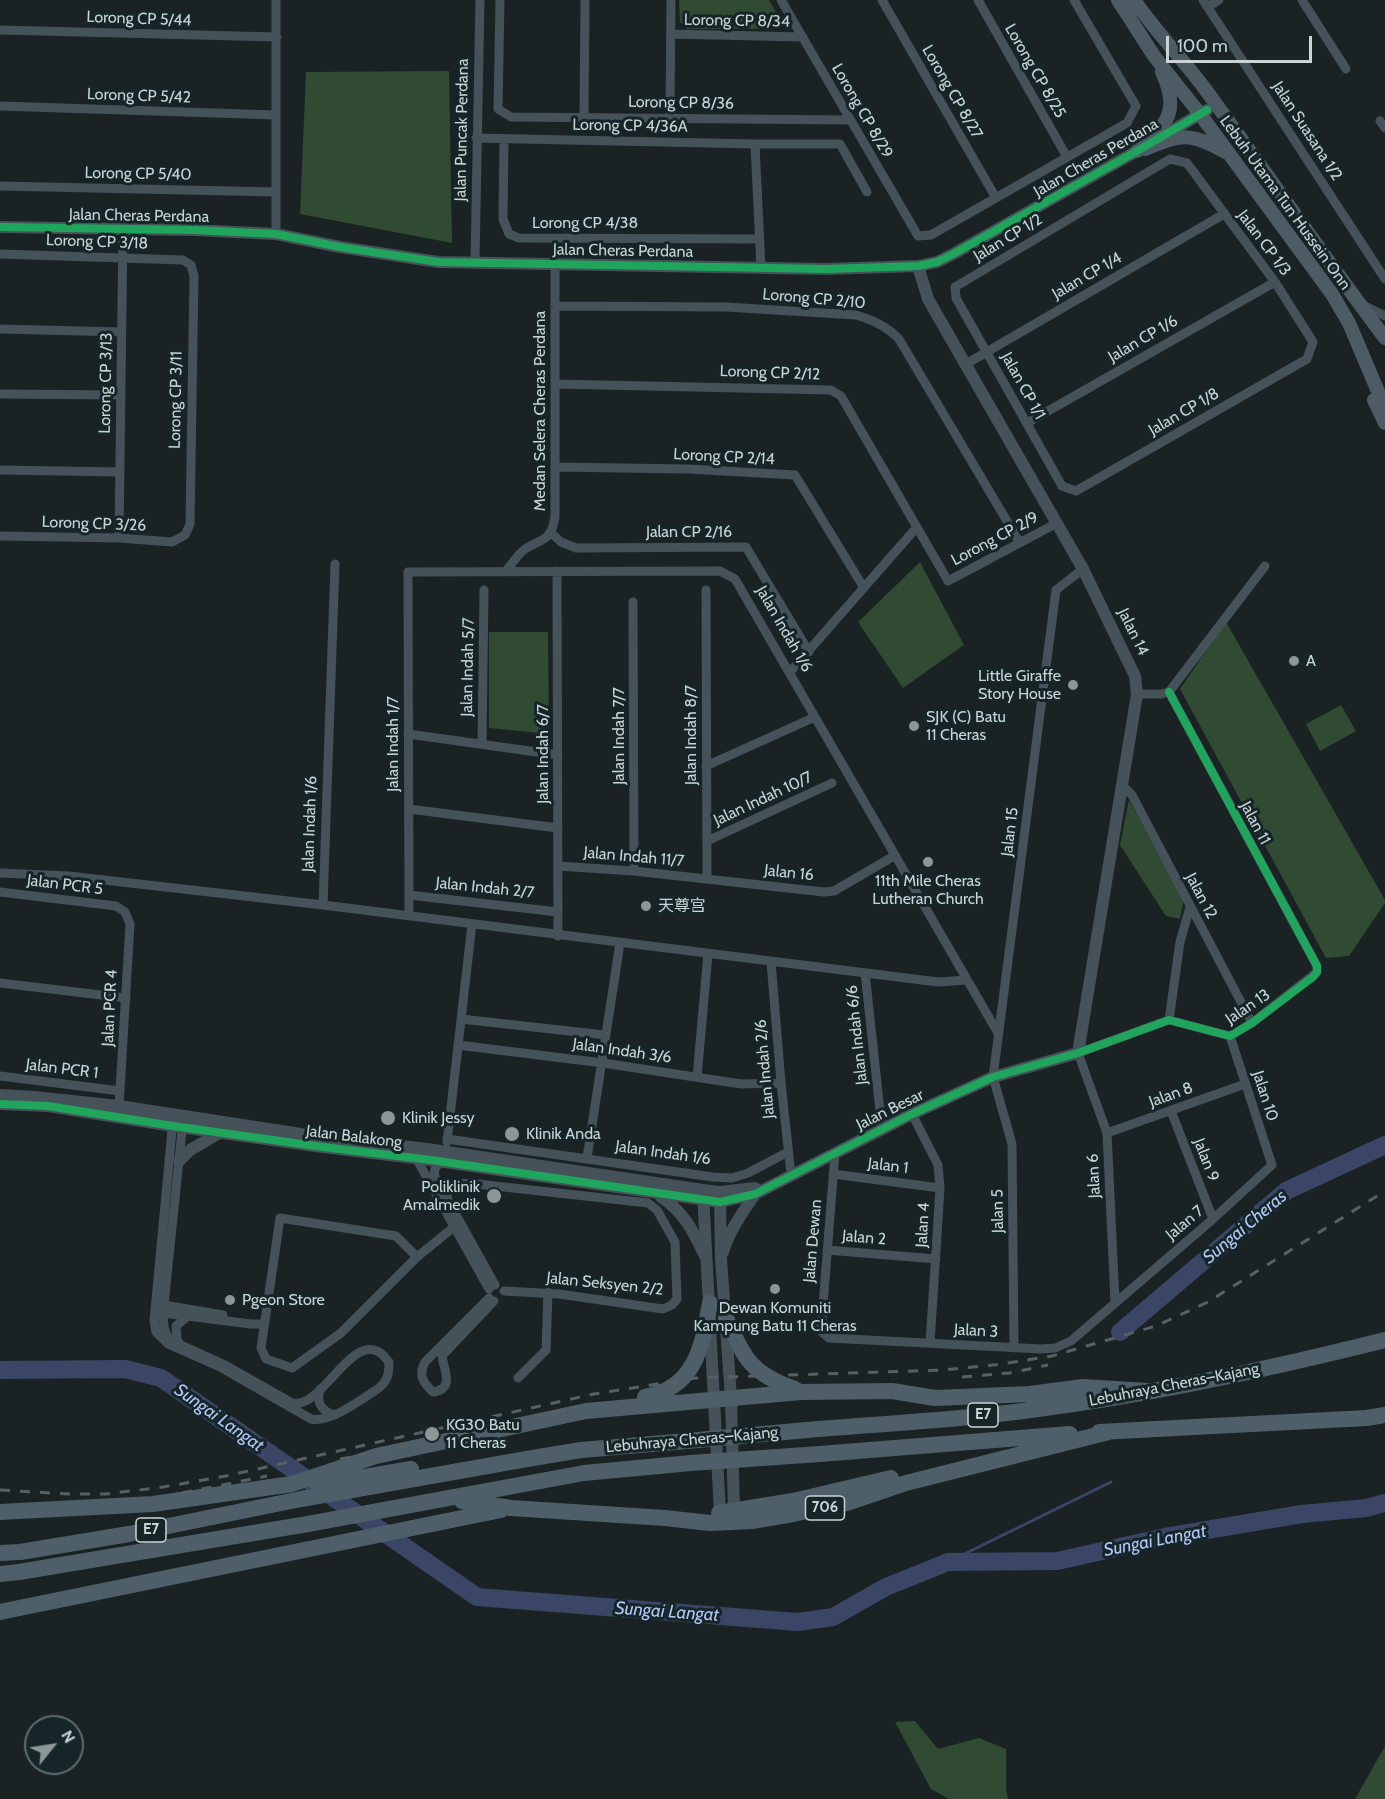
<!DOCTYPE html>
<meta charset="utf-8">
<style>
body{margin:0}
#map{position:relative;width:1385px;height:1799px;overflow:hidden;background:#1a2224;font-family:Cabin,sans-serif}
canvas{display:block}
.north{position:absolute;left:24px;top:1715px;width:60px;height:60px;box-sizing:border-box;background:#162628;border:2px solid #5e6c6d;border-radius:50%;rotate:60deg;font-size:16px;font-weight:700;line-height:24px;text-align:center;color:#cad4d5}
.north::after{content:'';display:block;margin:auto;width:21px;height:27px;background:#8c9697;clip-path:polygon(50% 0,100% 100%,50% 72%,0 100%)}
.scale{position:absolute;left:1166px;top:36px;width:146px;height:27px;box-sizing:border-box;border:3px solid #cad4d5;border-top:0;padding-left:8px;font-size:18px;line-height:21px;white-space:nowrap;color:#cad4d5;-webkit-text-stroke:4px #162628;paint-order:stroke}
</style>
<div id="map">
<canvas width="1385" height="1799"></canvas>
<div class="north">N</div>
<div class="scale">100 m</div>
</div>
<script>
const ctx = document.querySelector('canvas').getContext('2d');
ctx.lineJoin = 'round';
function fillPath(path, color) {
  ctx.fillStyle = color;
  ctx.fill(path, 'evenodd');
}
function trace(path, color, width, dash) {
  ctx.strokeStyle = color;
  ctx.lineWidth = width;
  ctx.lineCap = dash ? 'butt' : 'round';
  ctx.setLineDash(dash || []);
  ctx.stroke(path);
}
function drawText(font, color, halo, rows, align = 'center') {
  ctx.font = font + ' Cabin,"Noto Sans SC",sans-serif';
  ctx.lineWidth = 6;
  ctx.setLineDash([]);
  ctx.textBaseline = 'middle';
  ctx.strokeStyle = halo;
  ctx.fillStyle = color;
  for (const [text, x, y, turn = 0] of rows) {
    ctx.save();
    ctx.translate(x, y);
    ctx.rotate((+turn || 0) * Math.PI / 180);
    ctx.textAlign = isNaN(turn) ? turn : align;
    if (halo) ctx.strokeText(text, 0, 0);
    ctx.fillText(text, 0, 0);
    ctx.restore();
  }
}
fillPath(new Path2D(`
 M 679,0 L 769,0 L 782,23 L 779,29 L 687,29 L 680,22 Z
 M 449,71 L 452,243 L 300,214 L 306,72 Z
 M 920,562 L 964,645 L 903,688 L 858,622 Z
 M 1226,622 L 1385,900 L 1385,903 L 1349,956 L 1326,958 L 1180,689 Z
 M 489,632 L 548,632 L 549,734 L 489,728 Z
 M 1341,705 L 1356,731 L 1320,751 L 1306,724 Z
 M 1129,800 L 1184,899 L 1180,919 L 1166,916 L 1120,845 Z
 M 915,1721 L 938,1749 L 979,1738 L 1006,1749 L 1006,1790 L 1008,1799 L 949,1799 L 931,1789 L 895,1722 Z
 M 1385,1746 L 1385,1799 L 1355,1799 Z`), '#304b31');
trace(new Path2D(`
 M 948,1562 L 1111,1482`), '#3b4667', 3);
trace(new Path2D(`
 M 1120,1332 L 1286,1191 L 1385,1145
 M 0,1370 L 125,1369 L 161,1378 L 477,1597 L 798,1622 L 833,1617 L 886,1587 L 948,1562 L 1057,1561 L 1165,1537 L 1302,1514 L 1366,1508 L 1385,1503`), '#3b4667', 18);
trace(new Path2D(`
 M 500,0 L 498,109 L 511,117 L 850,120
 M 781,0 L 918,236 L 931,235 L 1127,123 L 1136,106 L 1074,0
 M 882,0 L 996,198
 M 978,0 L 1067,157
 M 1203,0 L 1385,279
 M 1302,0 L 1346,69
 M 1208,7 L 1219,0
 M 0,30 L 277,37
 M 671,34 L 803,37
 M 0,106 L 276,115
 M 584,117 L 585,0
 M 670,118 L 671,0
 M 1380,121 L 1385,128
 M 476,138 L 755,144 L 840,144 L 867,192
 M 504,139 L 503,219 L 509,234 L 519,238 L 759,239
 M 755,144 L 761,268
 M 1170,159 L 1187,163 L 1275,282 L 1313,342 L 1307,359 L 1076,491 L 1062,486 L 956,298 L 955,287 Z
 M 0,186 L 276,192
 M 276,234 L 276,0
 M 0,254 L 183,260 L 191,265 L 194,276 L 190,524 L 185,535 L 172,542 L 119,538 L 0,536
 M 475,261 L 480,0
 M 1363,305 L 1385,316
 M 555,306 L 726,307 L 856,315 C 873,320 886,326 899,339 L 1020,543
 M 0,329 L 121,332
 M 966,364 L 1224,214
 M 555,384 L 831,390 L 841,396 L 948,581 L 1057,523
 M 0,394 L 121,395
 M 1027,423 L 1275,282
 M 555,467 L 688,469 L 795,475 L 864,588
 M 0,470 L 120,472
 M 551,533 L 561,542 L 576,548 L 746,547 L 809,652
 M 119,538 L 123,229
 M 506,571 C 512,564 517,555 525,549 C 542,538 551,542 555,517 L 555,263
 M 557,571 L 558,936
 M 706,590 L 707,879
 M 633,602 L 634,871
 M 790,672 L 917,527
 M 1137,694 L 1161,694 L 1169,692 L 1265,566
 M 408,734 L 558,755
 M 482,744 L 484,590
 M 706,766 L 815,717
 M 1122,785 L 1132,795 L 1252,1023
 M 409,809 L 558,828
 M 707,841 L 832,783
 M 558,866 L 634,871 L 824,892 L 834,891 L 894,856
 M 0,873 L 69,876 L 323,905 L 938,982 L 967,980
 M 0,892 L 116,906 L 125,912 L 130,924 L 119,1106
 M 409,895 L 558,912
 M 323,905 L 335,564
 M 409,916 L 408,572 L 720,571 L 735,579 L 998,1033
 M 771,962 L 781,1083 L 791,1174
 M 865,973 L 882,1129
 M 0,983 L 126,998
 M 461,1019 L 605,1035
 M 1169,1020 L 1180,942 L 1190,907
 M 458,1045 L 603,1063 L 741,1084 L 781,1083
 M 0,1076 L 120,1091
 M 697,1077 L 708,954
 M 1171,1111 L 1213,1219
 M 912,1114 L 938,1165 L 940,1188 L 930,1343
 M 173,1120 L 154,1321 L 156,1332 L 168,1344 L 222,1368 L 311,1419 C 331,1423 362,1399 379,1388 C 388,1380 389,1374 389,1362 C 386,1359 383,1354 379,1352 C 350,1335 321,1410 292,1403 L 223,1364 L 170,1340 C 162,1329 163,1318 164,1305 L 183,1121
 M 1107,1133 L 1245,1084
 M 447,1139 L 713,1177 L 732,1178 L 748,1173 L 788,1152
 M 447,1142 L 472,924
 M 835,1153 L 821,1331 L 829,1338 L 1041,1349 L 1055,1348 L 1071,1341 L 1213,1219 L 1272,1165 L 1230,1036
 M 416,1158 L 489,1289
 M 587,1158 L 620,943
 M 443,1162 C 436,1164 433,1169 435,1177 L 495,1285
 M 833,1174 L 940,1188
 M 448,1201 C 445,1178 460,1184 477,1184 L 648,1203 L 657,1210 L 675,1242 L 677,1299 L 672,1305 L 663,1309 L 559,1294 L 504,1291
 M 827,1250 L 936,1259
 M 417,1257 L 396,1236 L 280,1218 L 261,1348 L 266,1359 L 292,1368 L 341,1333 L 417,1257 L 454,1227
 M 489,1298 L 425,1362 C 418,1375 423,1383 433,1392 C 455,1389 444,1370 442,1356 L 494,1301
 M 1115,1302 L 1107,1133 L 1078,1053 L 1169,1020 L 1230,1036 L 1252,1023 L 1317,972 L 1317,966 L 1169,692
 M 164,1305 L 223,1315
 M 161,1310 L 163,1313 L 251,1324 L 265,1324
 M 180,1344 L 177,1340 L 176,1326 L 188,1316
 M 1014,1348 L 1012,1144 L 993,1077 L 1056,590 L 1083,569
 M 518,1378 L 546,1350 L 548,1292
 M 320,1389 C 316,1403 321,1411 335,1415`), '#455259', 9);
trace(new Path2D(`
 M 0,227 L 194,230 L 276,234 L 340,247 L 438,262 L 826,269 L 918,266 L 937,262 L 955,253 L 1137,151 L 1207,110
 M 0,1095 L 34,1097 L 119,1106 L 301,1134 L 427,1149 L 703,1190 L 720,1192 L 755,1188
 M 0,1104 L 48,1106 L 173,1126 L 323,1147 L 431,1160 L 720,1202 L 755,1194 L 912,1114 L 993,1077 L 1078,1053 L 1137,694 L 1135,676 L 1083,569 L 928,299 L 918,266
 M 179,1161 L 190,1150 L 221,1132
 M 703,1193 L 720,1513
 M 720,1196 L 721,1259 L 731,1398 L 734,1511
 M 661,1197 C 685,1213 693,1231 705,1256
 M 723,1252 C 729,1231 743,1212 755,1194`), '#455259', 12);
trace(new Path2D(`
 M 1118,0 L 1154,56 L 1200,114 L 1332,294 L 1349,323 L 1385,408
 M 1134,0 C 1156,32 1182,58 1205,89 C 1266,172 1323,256 1385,338
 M 1145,149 C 1182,134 1190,132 1225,152
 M 1137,151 C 1166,124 1181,113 1162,72
 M 1374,400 L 1385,423`), '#4d5b64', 14);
trace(new Path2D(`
 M 726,1318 C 745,1359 750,1373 795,1389
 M 645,1397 C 696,1388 702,1346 710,1303
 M 818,1429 C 894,1423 970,1419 1045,1408 C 1159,1393 1273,1368 1385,1340
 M 1099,1432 L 1367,1418 L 1385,1415
 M 820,1454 L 1070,1434
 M 318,1485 L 411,1469
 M 462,1501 L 511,1508 L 665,1518 L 710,1523 L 752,1521 L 793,1514 L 847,1503 L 906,1483 L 1109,1432
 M 0,1512 L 153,1504 L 292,1484 L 376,1456 L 586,1411 L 801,1392 L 892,1391 L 935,1398 L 1030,1394 L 1083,1387 L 1147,1391
 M 719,1513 L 793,1501 L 891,1478
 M 0,1553 L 20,1552 L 129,1534 L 301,1499 L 527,1459 L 581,1450 L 687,1441
 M 0,1574 L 19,1572 L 308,1524 L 584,1473 L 691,1463
 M 0,1612 L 501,1510`), '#4e5f69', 16);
trace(new Path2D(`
 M 962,1377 L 1009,1373 L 1048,1365
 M 340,1459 L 439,1440 L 577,1407
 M 0,1490 L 68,1494 L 106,1494 L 163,1487 L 226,1476 L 594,1394 L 696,1378 L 944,1370 L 1002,1364 L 1052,1356 L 1156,1326 L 1208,1302 L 1385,1191
 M 182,1493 L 267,1476`), '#566065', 3, [10, 10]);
trace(new Path2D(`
 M 687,1441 L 818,1429
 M 691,1463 L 820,1454`), '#4e5f69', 16);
trace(new Path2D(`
 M 0,227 L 194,230 L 276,234 L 340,247 L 438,262 L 826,269 L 918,266 L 937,262 L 955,253 L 1137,151 L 1207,110
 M 0,1104 L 48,1106 L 173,1126 L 323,1147 L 431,1160 L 720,1202 L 755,1194 L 912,1114 L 993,1077 L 1078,1053 L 1169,1020 L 1230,1036 L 1252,1023 L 1313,977 L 1317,972 L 1317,966 L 1169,692`), '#20a55d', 8);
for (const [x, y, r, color] of [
 [1294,661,6,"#8c9697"],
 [1073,685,6,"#8c9697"],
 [914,726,6,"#8c9697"],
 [928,862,6,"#8c9697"],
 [646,906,6,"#8c9697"],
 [388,1118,8,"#8c9697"],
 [512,1134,8,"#8c9697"],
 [494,1196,8,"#8c9697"],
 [775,1289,6,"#8c9697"],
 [230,1300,6,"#8c9697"],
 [432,1434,8,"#8c9697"]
]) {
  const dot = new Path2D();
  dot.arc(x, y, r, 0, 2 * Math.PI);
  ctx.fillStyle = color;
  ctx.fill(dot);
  trace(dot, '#162628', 2);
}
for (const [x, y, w] of [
 [983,1415,30],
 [825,1508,39],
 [151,1530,30]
]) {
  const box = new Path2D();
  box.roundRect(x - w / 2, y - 12, w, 24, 4.5);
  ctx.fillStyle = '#162628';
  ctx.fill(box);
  trace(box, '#cad4d5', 1.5);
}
drawText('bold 15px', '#cad4d5', null, [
 ["E7",983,1415],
 ["706",825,1508],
 ["E7",151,1530]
]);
drawText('16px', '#cad4d5', '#162628', [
 ["Lorong CP 5/44",139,19,2],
 ["Lorong CP 8/34",737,21,1],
 ["Lorong CP 8/25",1035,71,60],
 ["Lorong CP 8/27",952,92,60],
 ["Lorong CP 5/42",139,96,2],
 ["Lorong CP 8/36",681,103,1],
 ["Lorong CP 8/29",862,111,60],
 ["Lorong CP 4/36A",630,126,1],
 ["Jalan Puncak Perdana",462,130,-89],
 ["Jalan Suasana 1/2",1307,131,57],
 ["Jalan Cheras Perdana",1096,158,-30],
 ["Lorong CP 5/40",138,174,1],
 ["Lebuh Utama Tun Hussein Onn",1285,203,54],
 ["Jalan Cheras Perdana",139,216,1],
 ["Lorong CP 4/38",585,223],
 ["Jalan CP 1/2",1008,238,-31],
 ["Lorong CP 3/18",97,242,2],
 ["Jalan CP 1/3",1264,243,53],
 ["Jalan Cheras Perdana",623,251,1],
 ["Jalan CP 1/4",1087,276,-30],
 ["Lorong CP 2/10",814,299,5],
 ["Jalan CP 1/6",1143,339,-30],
 ["Lorong CP 2/12",770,373,2],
 ["Lorong CP 3/13",106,383,-89],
 ["Jalan CP 1/1",1023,386,61],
 ["Lorong CP 3/11",176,400,-89],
 ["Medan Selera Cheras Perdana",540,411,-90],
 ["Jalan CP 1/8",1184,412,-30],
 ["Lorong CP 2/14",724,457,3],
 ["Lorong CP 3/26",94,524,2],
 ["Jalan CP 2/16",689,532],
 ["Lorong CP 2/9",995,539,-28],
 ["Jalan Indah 1/6",784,629,60],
 ["Jalan 14",1133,632,64],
 ["Jalan Indah 5/7",468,667,-89],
 ["Jalan Indah 8/7",691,735,-90],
 ["Jalan Indah 7/7",619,736,-90],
 ["Jalan Indah 1/7",393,744,-90],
 ["Jalan Indah 6/7",543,754,-90],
 ["Jalan Indah 10/7",763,799,-25],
 ["Jalan 11",1255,823,62],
 ["Jalan Indah 1/6",310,824,-88],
 ["Jalan 15",1010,832,-83],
 ["Jalan Indah 11/7",634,857,5],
 ["Jalan 16",789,873,6],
 ["Jalan PCR 5",65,885,7],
 ["Jalan Indah 2/7",485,888,6],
 ["Jalan 12",1201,896,62],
 ["Jalan 13",1248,1007,-34],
 ["Jalan PCR 4",110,1008,-87],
 ["Jalan Indah 6/6",857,1035,-96],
 ["Jalan Indah 3/6",622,1051,8],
 ["Jalan PCR 1",62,1069,7],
 ["Jalan Indah 2/6",765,1069,-95],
 ["Jalan 8",1171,1095,-20],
 ["Jalan 10",1265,1096,72],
 ["Jalan Besar",890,1110,-26],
 ["Jalan Balakong",354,1137,7],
 ["Jalan Indah 1/6",663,1153,8],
 ["Jalan 9",1206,1160,69],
 ["Jalan 1",888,1166,7],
 ["Jalan 6",1094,1176,-93],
 ["Jalan 5",998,1211,-91],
 ["Jalan 7",1185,1223,-40],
 ["Jalan 4",923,1225,-87],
 ["Jalan 2",864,1238,5],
 ["Jalan Dewan",813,1241,-85],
 ["Jalan Seksyen 2/2",605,1284,6],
 ["Jalan 3",976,1331,3],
 ["Lebuhraya Cheras–Kajang",1174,1385,-11],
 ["Lebuhraya Cheras–Kajang",692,1440,-5]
]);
drawText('16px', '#cad4d5', '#162628', [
 ["A",1306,661],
 ["Little Giraffe",1061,676,"right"],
 ["Story House",1061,694,"right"],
 ["SJK (C) Batu",926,717],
 ["11 Cheras",926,735],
 ["11th Mile Cheras",928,881,"center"],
 ["Lutheran Church",928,899,"center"],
 ["天尊宫",658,906],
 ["Klinik Jessy",402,1118],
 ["Klinik Anda",526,1134],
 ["Poliklinik",480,1187,"right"],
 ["Amalmedik",480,1205,"right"],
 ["Pgeon Store",242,1300],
 ["Dewan Komuniti",775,1308,"center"],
 ["Kampung Batu 11 Cheras",775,1326,"center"],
 ["KG30 Batu",446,1425],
 ["11 Cheras",446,1443]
], 'left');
drawText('italic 18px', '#b2c5f7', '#162628', [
 ["Sungai Cheras",1245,1227,-40],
 ["Sungai Langat",219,1418,35],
 ["Sungai Langat",1155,1541,-11],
 ["Sungai Langat",667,1612,4]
]);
</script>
